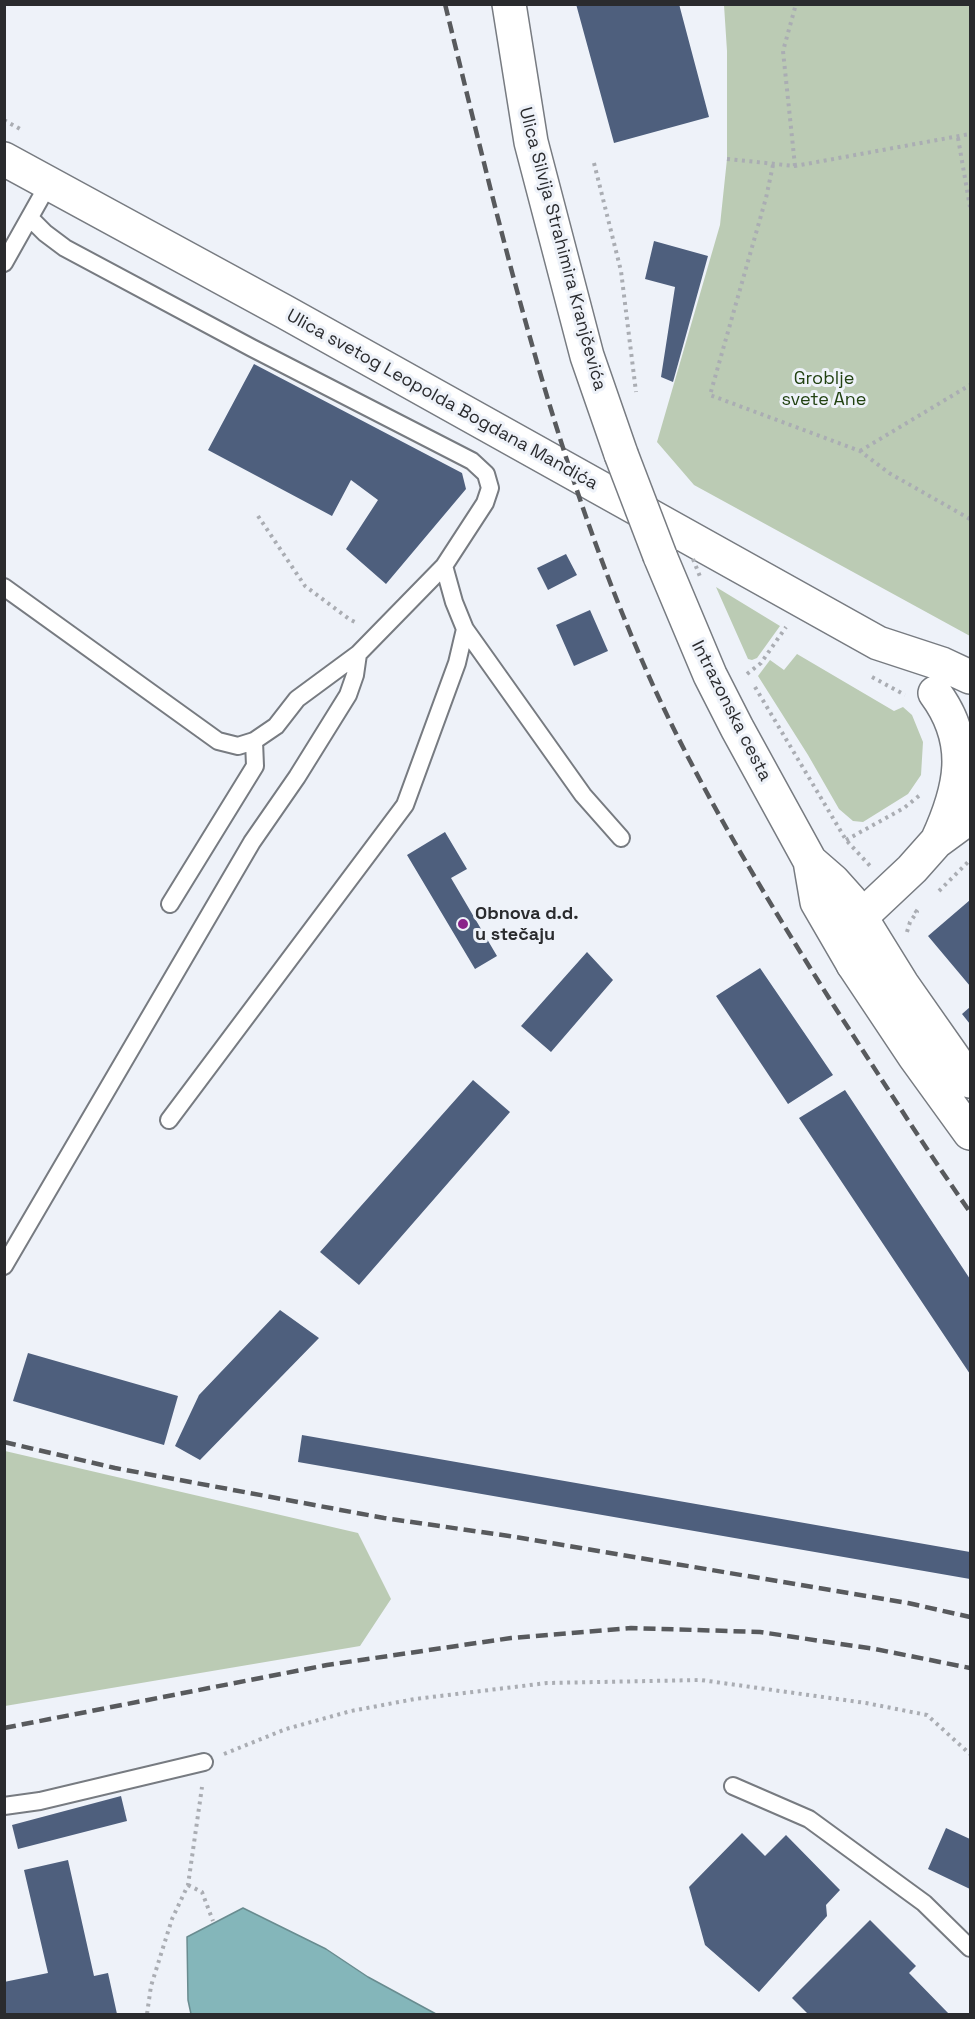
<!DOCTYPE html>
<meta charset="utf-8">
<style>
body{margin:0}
#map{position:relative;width:975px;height:2019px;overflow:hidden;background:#eef2f9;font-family:"Space Grotesk",sans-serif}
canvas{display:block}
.frame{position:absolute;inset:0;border:6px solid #2a2b2e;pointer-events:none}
</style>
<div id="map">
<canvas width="975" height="2019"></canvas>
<div class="frame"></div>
</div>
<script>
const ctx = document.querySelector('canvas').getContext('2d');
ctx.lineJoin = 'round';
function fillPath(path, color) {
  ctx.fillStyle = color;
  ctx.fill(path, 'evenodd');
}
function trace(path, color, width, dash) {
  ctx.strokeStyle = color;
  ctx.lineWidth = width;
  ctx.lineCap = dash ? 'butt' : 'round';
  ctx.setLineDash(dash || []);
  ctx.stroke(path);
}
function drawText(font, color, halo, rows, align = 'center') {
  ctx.font = font + ' "Space Grotesk",sans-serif';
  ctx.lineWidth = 6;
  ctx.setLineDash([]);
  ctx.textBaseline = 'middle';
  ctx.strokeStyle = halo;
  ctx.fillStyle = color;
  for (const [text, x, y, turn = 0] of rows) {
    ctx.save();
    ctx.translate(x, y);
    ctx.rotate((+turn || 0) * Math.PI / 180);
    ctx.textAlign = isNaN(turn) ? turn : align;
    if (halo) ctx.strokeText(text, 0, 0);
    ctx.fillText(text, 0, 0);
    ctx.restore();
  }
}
fillPath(new Path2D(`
 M 724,5 L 970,5 L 970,636 L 694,485 L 657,442 L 720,225 L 727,159 L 727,51 Z
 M 716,587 L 780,626 L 757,658 L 752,660 L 748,659 Z
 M 797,654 L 894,711 L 903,707 L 912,715 L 923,742 L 921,775 L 908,794 L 863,822 L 853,821 L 839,809 L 808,755 L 758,676 L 770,660 L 784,670 Z
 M 5,1451 L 358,1533 L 391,1599 L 360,1646 L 5,1706 Z`), '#bbcbb4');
const water = new Path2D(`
 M 243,1908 L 326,1949 L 368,1977 L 436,2014 L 191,2014 L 188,2000 L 187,1937 Z`);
fillPath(water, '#84b6ba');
trace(water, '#698c90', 1.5);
fillPath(new Path2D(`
 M 576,4 L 679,4 L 709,117 L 614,143 Z
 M 654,241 L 708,256 L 673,382 L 661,377 L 675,287 L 645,279 Z
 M 254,364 L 462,473 L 466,489 L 386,584 L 346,549 L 378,500 L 351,480 L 332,516 L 208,450 Z
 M 566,554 L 577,575 L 548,590 L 537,568 Z
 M 590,610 L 608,651 L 574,666 L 556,625 Z
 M 445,832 L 467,869 L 451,878 L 497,956 L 475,969 L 407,855 Z
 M 970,900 L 970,986 L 928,936 Z
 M 587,952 L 613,980 L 551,1052 L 521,1026 Z
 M 760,968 L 833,1075 L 788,1104 L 716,996 Z
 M 970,1007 L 970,1024 L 962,1014 Z
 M 473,1080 L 510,1112 L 359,1285 L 320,1252 Z
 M 845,1090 L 970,1279 L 970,1374 L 799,1118 Z
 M 280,1310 L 319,1338 L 200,1460 L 175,1446 L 199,1395 Z
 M 28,1353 L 178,1396 L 164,1445 L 13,1401 Z
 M 302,1435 L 970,1552 L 970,1579 L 298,1462 Z
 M 121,1796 L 127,1821 L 18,1849 L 12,1825 Z
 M 946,1828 L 970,1839 L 970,1889 L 928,1869 Z
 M 742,1833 L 765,1856 L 786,1835 L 840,1890 L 826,1905 L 827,1916 L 759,1992 L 705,1945 L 689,1887 Z
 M 68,1860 L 94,1976 L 108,1973 L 117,2014 L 4,2014 L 4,1982 L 48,1973 L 24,1870 Z
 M 870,1920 L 916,1966 L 909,1973 L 949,2014 L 808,2014 L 792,1998 Z`), '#4e5f7d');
const service = new Path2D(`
 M 4,263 L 49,183
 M 444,566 L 454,602 L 465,629 L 583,795 L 621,838
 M 4,587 L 218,741 L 238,746 L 254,741 L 276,726 L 297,699 L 358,654 L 444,566 L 485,503 L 490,488 L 486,474 L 472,461 L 252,348 L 65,248 L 45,233 L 30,218
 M 170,904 L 255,766 L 254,741
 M 169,1120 L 405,805 L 457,663 L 465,629
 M 4,1266 L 252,842 L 297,777 L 348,695 L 355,675 L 358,654
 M 733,1786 L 809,1819 L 924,1903 L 970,1948
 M 4,1806 L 40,1801 L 204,1762`);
const minor = new Path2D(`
 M 509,4 L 531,142 L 587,356 L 621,454
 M 660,556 L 710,675 L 737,728 L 810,861 L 833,881 L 850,900 L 902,984 L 970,1081
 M 810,861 L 817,902 L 853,964 L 915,1057 L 970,1133`);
const secondary = new Path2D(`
 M 4,159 L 285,312 L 878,643 L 942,664 L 970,677
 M 935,693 C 972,743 961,789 937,841
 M 853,964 L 851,948 L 853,935 L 861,917 L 912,869 L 936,842 L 970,817`);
trace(service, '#777b81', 20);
trace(minor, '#777b81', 36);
trace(secondary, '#777b81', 36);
trace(new Path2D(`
 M 4,120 L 20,129
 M 958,138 L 970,207
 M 727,159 L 795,166 L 970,134
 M 594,163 L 621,271 L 636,392
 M 773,165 L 766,198 L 710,395 L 860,451 L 889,473 L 970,519
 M 795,166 L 783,51 L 796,4
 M 860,451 L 970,385
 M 258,516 L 305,586 L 349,619 L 357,623
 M 747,674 L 761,663 L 786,627
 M 872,677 L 905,695
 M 755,687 L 846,840 L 871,867
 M 846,840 L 904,808 L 920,795
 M 939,891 L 970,860
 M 907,932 L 910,922 L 917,912 L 914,910
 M 4,1351 L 4,1392
 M 224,1754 L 286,1729 L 351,1711 L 415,1699 L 547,1683 L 701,1680 L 866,1703 L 927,1715 L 970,1754
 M 188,1885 L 202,1892 L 213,1921
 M 147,2014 L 151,1986 L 172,1919 L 188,1885 L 202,1787`), '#aaadb3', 4, [3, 4.5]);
trace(service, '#fff', 16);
trace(minor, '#fff', 33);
trace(secondary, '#fff', 33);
trace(new Path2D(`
 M 445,4 C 499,224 550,447 640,656 C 693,779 763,893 834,1006 C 879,1075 923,1145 970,1212
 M 4,1442 L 115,1468 L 384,1518 L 509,1536 L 908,1603 L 970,1617
 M 4,1728 L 327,1665 L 511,1638 L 631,1628 L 760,1632 L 875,1649 L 970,1668`), '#585a5d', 4.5, [12, 6]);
const minorBridge = new Path2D(`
 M 621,454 L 660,556`);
trace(minorBridge, '#777b81', 36, []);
trace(new Path2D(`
 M 693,559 L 701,579`), '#aaadb3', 4, [3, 4.5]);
trace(minorBridge, '#fff', 33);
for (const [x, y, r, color] of [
 [463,924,6,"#8a238a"]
]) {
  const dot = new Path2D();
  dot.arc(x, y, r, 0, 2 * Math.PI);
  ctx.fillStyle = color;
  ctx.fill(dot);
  trace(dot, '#eef2f9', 2);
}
drawText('18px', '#2a2b2e', '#eef2f9', [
 ["Ulica Silvija Strahimira Kranjčevića",562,249,75],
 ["Ulica svetog Leopolda Bogdana Mandića",442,400,29],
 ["Intrazonska cesta",731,711,63]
]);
drawText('18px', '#224212', '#eef2f9', [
 ["Groblje",824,379],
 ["svete Ane",824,400]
]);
drawText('bold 18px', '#2a2b2e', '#eef2f9', [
 ["Obnova d.d.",475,914],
 ["u stečaju",475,935]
], 'left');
</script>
